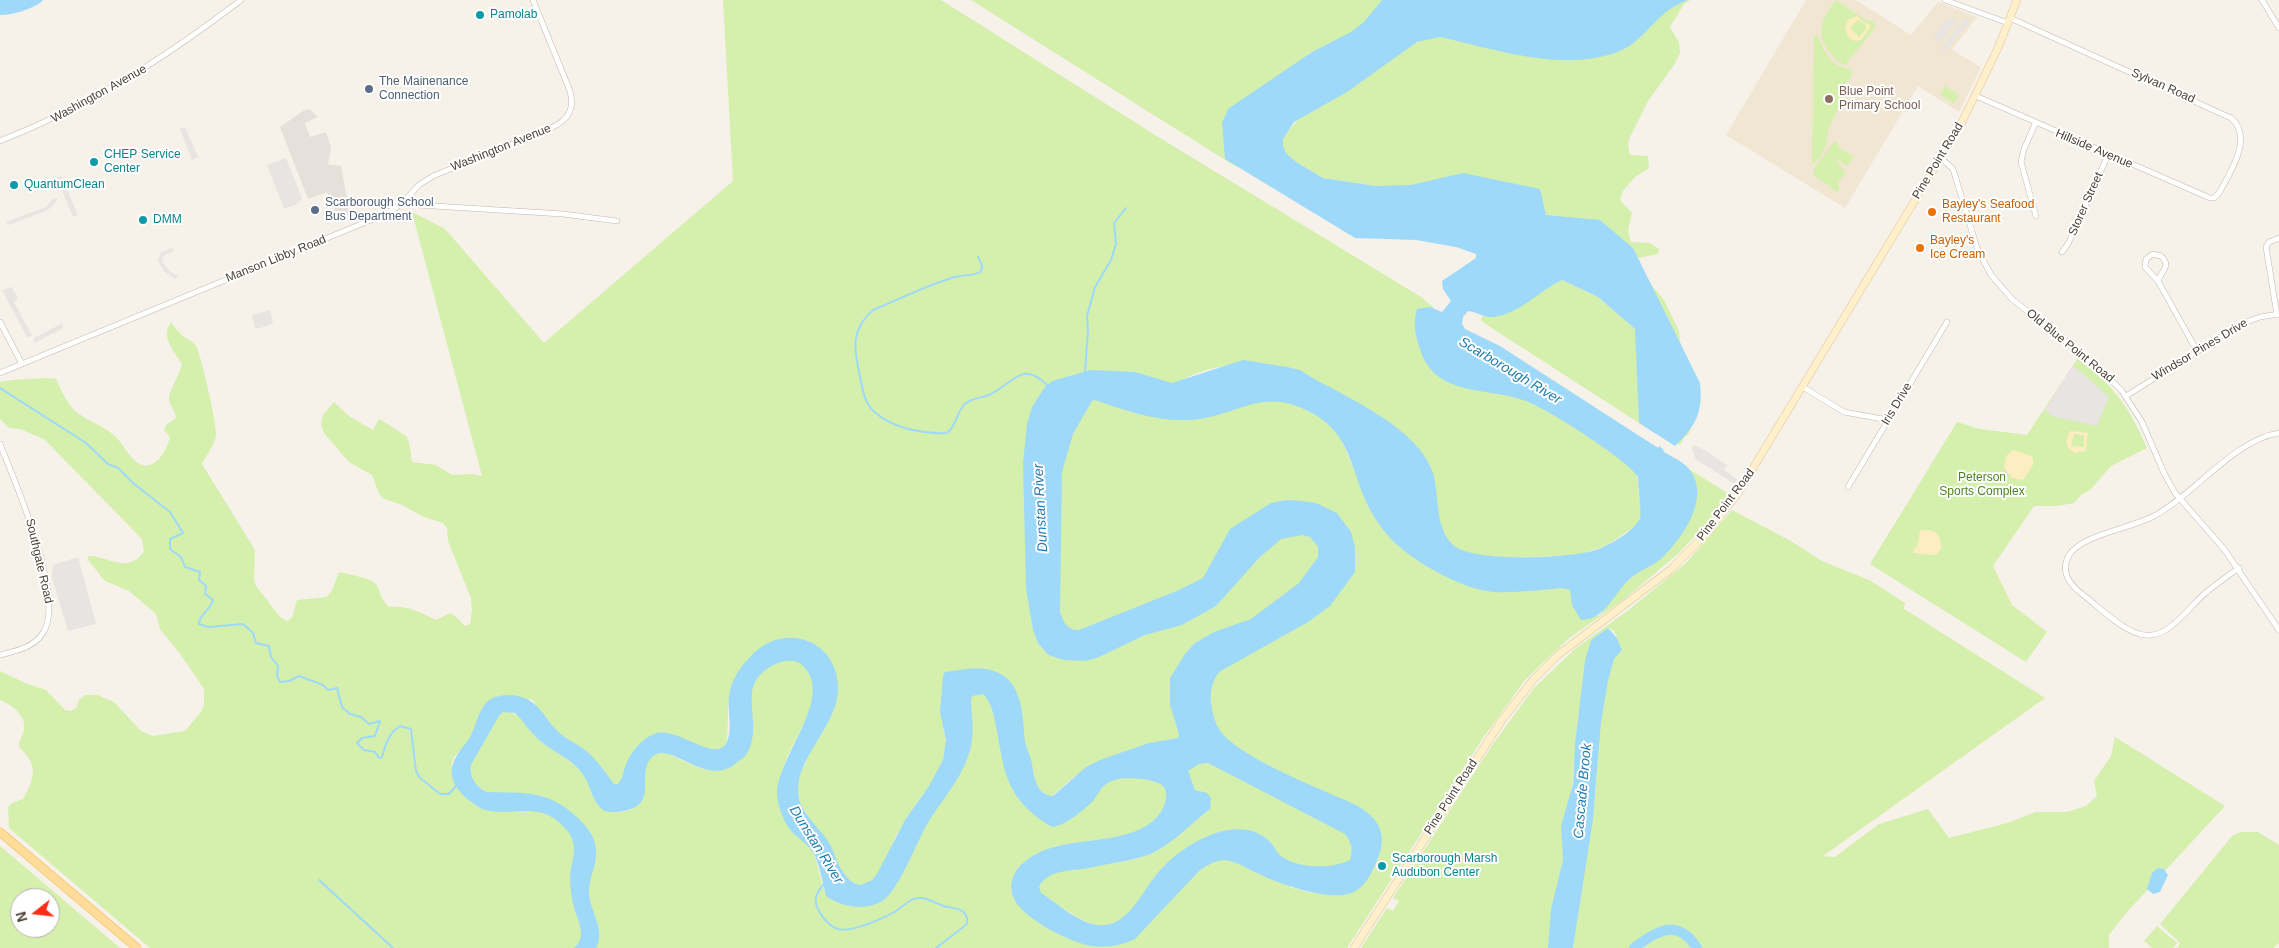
<!DOCTYPE html>
<style>
body{margin:0}
#map{position:relative;width:2279px;height:948px;overflow:hidden;background:#f6f1e9;font-family:Helvetica,sans-serif}
canvas{display:block}
.north{position:absolute;left:10px;top:888px;width:50px;height:50px;box-sizing:border-box;background:#fff;border:1px solid #b7b3af;border-radius:50%;rotate:254deg;font-size:14px;font-weight:700;line-height:20px;text-align:center;color:#4b4136}
.north::after{content:'';display:block;margin:auto;width:18px;height:22px;background:#ff2c17;clip-path:polygon(50% 0,100% 100%,50% 72%,0 100%)}
</style>
<div id="map">
<canvas width="2279" height="948"></canvas>
<div class="north">N</div>
</div>
<script>
const ctx = document.querySelector('canvas').getContext('2d');
ctx.lineJoin = 'round';
function fillPath(path, color) {
  ctx.fillStyle = color;
  ctx.fill(path, 'evenodd');
}
function trace(path, color, width, dash) {
  ctx.strokeStyle = color;
  ctx.lineWidth = width;
  ctx.lineCap = dash ? 'butt' : 'round';
  ctx.setLineDash(dash || []);
  ctx.stroke(path);
}
function drawText(font, color, halo, rows, align = 'center') {
  ctx.font = font + ' Helvetica,sans-serif';
  ctx.lineWidth = 4;
  ctx.setLineDash([]);
  ctx.textBaseline = 'middle';
  ctx.strokeStyle = halo;
  ctx.fillStyle = color;
  for (const [text, x, y, turn = 0] of rows) {
    ctx.save();
    ctx.translate(x, y);
    ctx.rotate((+turn || 0) * Math.PI / 180);
    ctx.textAlign = isNaN(turn) ? turn : align;
    if (halo) ctx.strokeText(text, 0, 0);
    ctx.fillText(text, 0, 0);
    ctx.restore();
  }
}
fillPath(new Path2D(`
 M 309,109 L 318,117 L 305,123 L 310,137 L 326,132 L 331,148 L 328,164 L 341,166 L 350,216 L 338,218 L 327,192 L 308,199 L 280,127 L 303,111 Z`), '#e5e0da');
fillPath(new Path2D(`
 M 1806,0 L 1856,0 L 1911,35 L 1938,2 L 1977,17 L 1952,50 L 1981,67 L 1959,112 L 1918,86 L 1845,208 L 1726,135 Z`), '#f1e6d1');
fillPath(new Path2D(`
 M 723,0 L 941,0 L 1160,138 L 1421,297 L 1434,308 L 1420,309 L 1429,320 L 1424,324 L 1418,319 L 1416,321 L 1432,360 L 1450,378 L 1515,393 L 1533,402 L 1592,438 L 1626,461 L 1637,474 L 1638,485 L 1644,486 L 1638,489 L 1643,514 L 1641,522 L 1606,546 L 1577,555 L 1493,559 L 1469,555 L 1452,547 L 1441,535 L 1434,517 L 1434,487 L 1425,464 L 1414,448 L 1397,430 L 1378,417 L 1361,410 L 1355,404 L 1298,372 L 1296,370 C 1260,360 1217,361 1182,380 C 1178,383 1174,387 1170,389 C 1158,385 1147,378 1134,375 C 1008,348 1027,469 1033,550 L 1031,553 L 1025,549 L 1028,583 L 1026,588 L 1029,591 L 1033,630 L 1037,633 L 1038,643 L 1048,655 L 1064,660 L 1093,659 L 1140,637 L 1189,619 L 1215,607 L 1239,578 L 1264,538 L 1274,532 L 1289,531 L 1310,535 L 1320,541 L 1324,552 L 1304,582 L 1268,612 L 1264,613 L 1248,626 L 1228,632 L 1209,642 L 1194,654 L 1179,673 L 1173,684 L 1171,701 L 1183,738 L 1179,746 L 1144,749 L 1107,760 L 1090,768 L 1088,766 L 1083,773 L 1074,777 L 1052,796 C 1033,794 1032,768 1028,753 C 1026,748 1023,744 1022,739 C 1021,731 1022,723 1022,716 C 1017,671 984,667 948,672 L 941,704 L 946,744 L 942,764 L 935,779 L 920,798 L 897,834 L 880,872 L 871,883 L 855,887 L 842,873 L 830,845 L 805,814 L 800,802 L 797,784 L 802,768 C 808,764 805,755 811,749 C 847,708 843,619 770,647 C 753,653 740,666 733,683 C 726,700 729,721 727,740 L 724,747 L 717,753 C 696,748 678,733 656,734 C 627,749 632,762 620,786 L 618,789 L 614,788 L 603,768 L 582,754 L 577,747 L 553,733 L 541,717 L 535,703 L 531,699 C 519,703 509,691 494,699 C 476,708 479,727 469,742 C 464,749 454,753 452,763 C 451,772 453,781 458,789 C 467,779 467,767 473,758 C 480,748 498,714 505,710 C 521,714 528,728 539,739 C 553,753 575,760 586,778 C 592,788 593,804 604,810 C 611,814 624,812 630,810 C 652,800 635,773 648,760 C 651,756 655,754 659,751 C 680,756 707,779 730,767 C 743,761 753,735 751,721 C 750,709 745,694 751,683 C 758,668 785,652 802,659 C 809,662 813,669 816,676 L 815,678 L 817,679 C 818,722 768,762 781,808 C 786,827 808,836 814,853 C 825,888 819,907 862,905 C 874,904 890,895 895,883 C 897,880 895,879 898,876 C 899,874 901,873 903,871 L 903,864 L 917,841 L 919,833 L 949,791 L 967,760 L 972,729 L 969,701 L 974,689 C 1016,696 985,787 1037,814 C 1044,818 1048,823 1057,822 C 1064,821 1084,804 1093,800 C 1095,794 1098,787 1105,782 C 1116,776 1170,775 1176,785 L 1172,797 L 1166,803 L 1163,814 L 1155,826 L 1148,832 L 1099,843 L 1084,843 L 1056,846 L 1029,858 L 1021,865 L 1013,878 L 1013,893 L 1022,906 L 1037,919 L 1055,926 L 1070,937 L 1096,945 L 1110,946 L 1124,943 L 1136,933 L 1172,894 L 1178,890 L 1197,868 L 1203,868 C 1209,859 1219,857 1229,859 L 1293,888 L 1311,893 L 1352,892 L 1362,883 L 1379,853 L 1381,836 L 1373,821 L 1357,808 L 1314,792 L 1278,771 L 1239,752 L 1220,736 L 1219,738 C 1210,727 1200,685 1211,674 C 1235,663 1255,650 1276,636 C 1303,619 1329,607 1346,579 C 1374,532 1317,487 1272,506 C 1251,514 1231,530 1220,549 C 1212,563 1210,574 1198,583 L 1108,622 L 1099,622 L 1094,627 L 1081,631 L 1069,630 L 1063,625 L 1056,594 L 1057,556 L 1060,548 L 1058,533 L 1060,531 L 1059,491 L 1063,458 L 1073,427 L 1087,401 L 1099,398 L 1102,402 L 1138,414 L 1184,419 L 1210,416 L 1258,398 L 1287,402 L 1303,408 L 1323,418 L 1340,436 L 1371,511 L 1391,539 L 1404,550 L 1448,577 L 1492,590 L 1530,590 L 1569,585 L 1573,588 C 1575,605 1571,606 1589,616 L 1600,615 L 1614,592 L 1617,581 C 1627,576 1640,571 1650,564 C 1674,546 1715,492 1684,466 L 1729,494 L 1709,521 L 1679,553 L 1623,600 L 1568,639 L 1525,680 L 1483,738 L 1347,948 L 150,948 L 9,828 L 8,807 L 12,803 L 23,799 C 35,777 39,766 19,747 C 19,739 23,736 24,729 C 27,715 10,704 0,700 L 0,671 L 25,683 L 46,690 L 65,710 L 71,711 L 77,707 L 78,701 L 85,695 L 97,695 L 114,702 L 141,731 L 153,736 L 185,731 L 201,712 L 204,704 L 204,689 L 181,655 L 160,629 L 156,614 L 129,591 L 105,581 L 88,560 L 88,556 C 109,556 129,575 144,551 L 142,539 L 44,439 L 20,429 L 9,428 L 0,419 L 0,382 C 8,380 49,377 56,379 C 62,391 67,406 79,414 C 90,422 104,426 115,436 C 122,443 127,453 134,460 C 151,477 167,452 170,437 L 164,430 L 166,425 L 176,418 C 176,410 169,406 169,399 C 169,390 180,375 182,364 C 174,351 160,337 171,322 C 174,326 177,331 181,334 C 186,339 192,340 196,346 C 201,354 218,429 216,436 C 214,445 207,455 202,464 L 255,550 L 254,580 L 256,586 L 280,617 L 287,621 L 292,618 L 297,600 L 327,597 L 332,590 L 339,572 C 346,574 371,578 375,583 C 381,590 378,596 389,607 C 407,605 420,612 436,620 L 450,613 L 455,616 L 465,626 L 470,624 L 472,610 L 471,598 L 448,541 L 447,528 L 443,523 L 424,517 L 400,504 L 384,499 L 379,494 L 372,475 L 349,462 L 324,433 L 321,424 L 323,415 L 334,402 L 350,417 L 373,430 L 379,419 L 406,436 L 409,442 L 412,462 L 436,465 L 452,475 L 471,474 L 482,476 L 412,212 L 445,229 L 544,343 L 733,181 Z
 M 971,0 L 1386,0 L 1359,29 L 1308,54 L 1230,161 L 1238,168 Z
 M 1682,0 L 1690,0 L 1684,4 L 1670,27 L 1679,43 L 1680,53 L 1674,65 L 1648,101 L 1629,139 L 1628,145 L 1630,155 L 1648,156 L 1649,168 L 1635,177 L 1623,191 L 1620,200 L 1632,213 L 1628,230 L 1631,242 L 1650,243 L 1659,249 L 1658,254 L 1638,258 L 1648,281 L 1664,300 L 1679,331 L 1680,342 L 1701,400 L 1698,413 L 1688,435 L 1685,436 L 1680,445 L 1673,440 L 1674,337 L 1396,189 L 1323,178 L 1288,158 L 1280,141 C 1291,128 1298,117 1313,110 L 1408,45 L 1434,35 L 1477,44 L 1662,14 Z
 M 1836,0 L 1867,21 L 1869,20 L 1874,23 L 1875,28 L 1844,66 C 1817,44 1814,28 1836,0 Z
 M 1816,34 C 1826,49 1827,67 1851,69 L 1852,72 L 1850,79 L 1846,83 L 1841,102 L 1828,130 L 1826,145 L 1820,157 L 1812,165 L 1814,36 Z
 M 1945,86 L 1959,95 L 1954,103 L 1940,95 Z
 M 1835,140 L 1840,148 L 1854,157 L 1847,166 L 1834,157 L 1845,173 L 1839,181 L 1838,193 L 1814,175 L 1813,170 Z
 M 1562,280 L 1598,297 L 1635,329 L 1638,352 L 1639,423 L 1481,321 L 1482,316 L 1493,317 Z
 M 2078,358 C 2115,388 2128,405 2147,448 L 2111,466 L 2090,490 L 2082,494 L 2074,503 L 2056,506 L 2034,506 L 1993,566 L 2012,605 L 2047,632 L 2026,662 L 1870,564 L 1957,422 L 1980,429 L 2027,435 Z
 M 1732,510 L 1789,540 L 1822,561 L 1869,580 L 1905,603 L 1904,609 L 2045,698 L 1823,856 L 1835,857 L 1879,824 L 1928,809 L 1949,838 L 2007,823 L 2036,812 L 2067,812 L 2086,806 L 2097,796 L 2094,781 L 2111,756 L 2115,737 L 2225,806 L 2126,913 L 2109,935 L 2109,948 L 1573,948 L 1595,796 L 1601,709 L 1617,637 L 1614,631 L 1609,628 L 1598,635 L 1587,655 L 1588,670 L 1578,718 L 1566,852 L 1551,948 L 1361,948 L 1387,908 L 1393,911 L 1399,901 L 1393,898 L 1493,744 L 1534,688 L 1576,648 L 1630,609 L 1687,562 Z
 M 1201,760 L 1219,766 L 1356,839 L 1350,864 L 1320,870 L 1203,839 L 1187,848 L 1156,880 L 1125,919 L 1101,928 L 1080,919 L 1040,894 L 1037,884 C 1044,879 1052,871 1060,870 C 1092,863 1150,867 1173,838 C 1179,831 1185,782 1188,770 Z
 M 2242,832 L 2258,832 L 2279,845 L 2279,943 L 2273,948 L 2177,948 L 2180,943 L 2160,924 L 2233,835 Z
 M 0,846 L 120,948 L 0,948 ZM 20,898 L 50,898 L 50,928 L 20,928 Z
 M 2157,926 L 2177,943 L 2173,948 L 2152,948 L 2144,941 Z`), '#d5efad');
fillPath(new Path2D(`
 M 1857,16 L 1866,24 L 1868,23 L 1871,26 L 1861,40 L 1855,41 L 1848,37 L 1845,28 L 1848,20 ZM 1858,20 L 1866,25 L 1866,29 L 1859,37 L 1850,28 Z
 M 2070,431 L 2089,433 L 2087,437 L 2086,451 L 2075,453 L 2068,448 L 2066,440 ZM 2074,434 L 2084,435 L 2084,447 L 2071,446 Z
 M 2013,450 L 2031,456 L 2033,459 L 2033,465 L 2023,480 L 2012,478 L 2004,468 L 2006,456 Z
 M 1925,530 C 1937,530 1942,537 1941,549 L 1936,555 L 1913,553 L 1914,548 L 1917,547 L 1920,531 Z`), '#feedc1');
fillPath(new Path2D(`
 M 1949,17 L 1957,20 L 1939,42 L 1933,36 Z
 M 1967,17 L 1971,20 L 1944,52 L 1940,49 Z
 M 185,127 L 198,157 L 192,160 L 180,129 Z
 M 286,158 L 302,198 L 297,204 L 284,209 L 267,165 Z
 M 61,176 L 78,215 L 73,217 L 57,178 Z
 M 54,198 L 57,199 L 57,200 L 48,210 L 9,225 L 6,222 L 46,207 Z
 M 172,248 L 174,251 L 164,255 L 162,262 L 169,271 L 178,276 L 175,279 L 164,271 L 158,261 L 161,252 Z
 M 12,287 L 18,299 L 14,302 L 32,336 L 27,337 L 2,290 Z
 M 270,310 L 273,323 L 268,326 L 255,329 L 252,315 Z
 M 63,323 L 62,329 L 34,343 L 34,338 Z
 M 2072,366 L 2079,370 L 2109,397 L 2097,426 L 2052,416 L 2045,410 Z
 M 1694,445 L 1706,451 L 1727,465 L 1724,470 L 1737,479 L 1735,484 L 1695,459 L 1692,447 Z
 M 78,557 L 96,624 L 68,631 L 52,578 L 53,565 Z`), '#e7e4e1');
fillPath(new Path2D(`
 M 0,0 L 43,0 C 37,8 10,16 0,15 Z
 M 1382,0 L 1687,0 C 1679,4 1670,8 1664,14 C 1651,24 1639,42 1624,49 C 1570,75 1494,49 1440,37 L 1417,42 L 1347,92 L 1294,122 L 1283,139 L 1283,146 L 1286,153 L 1296,162 L 1323,178 L 1376,186 L 1411,185 L 1463,173 L 1540,189 L 1546,215 L 1600,220 L 1633,248 L 1700,383 C 1703,412 1696,426 1675,446 L 1639,423 L 1635,329 L 1598,297 L 1562,280 C 1539,291 1521,313 1494,317 C 1484,318 1477,312 1468,311 L 1463,317 L 1462,324 L 1465,329 L 1500,346 L 1658,448 L 1659,446 L 1664,450 L 1663,451 C 1671,457 1683,461 1689,469 C 1711,496 1684,536 1664,556 C 1654,566 1642,569 1632,577 C 1614,591 1607,620 1581,620 L 1572,605 L 1570,590 L 1562,588 C 1540,590 1517,593 1494,592 C 1463,590 1412,561 1391,539 C 1380,527 1370,512 1364,497 C 1350,463 1348,433 1312,413 C 1262,385 1239,416 1191,420 C 1158,422 1126,411 1095,400 L 1092,401 L 1073,434 L 1062,472 L 1060,612 C 1064,622 1066,630 1079,630 L 1179,590 L 1203,578 L 1230,529 L 1271,503 L 1287,500 L 1301,501 L 1316,503 L 1337,513 L 1351,532 L 1355,547 L 1355,572 L 1330,606 L 1308,622 L 1219,672 C 1211,683 1209,695 1212,708 C 1213,717 1216,725 1221,732 C 1238,755 1306,783 1333,795 C 1347,801 1362,806 1372,817 C 1382,827 1384,839 1380,852 C 1376,865 1367,886 1354,892 C 1331,903 1280,884 1259,874 C 1249,870 1235,860 1224,860 C 1214,861 1208,865 1200,870 L 1135,939 C 1121,946 1107,948 1091,946 C 1069,942 1016,916 1012,893 C 1007,868 1033,853 1054,847 C 1085,838 1143,843 1162,810 C 1165,804 1167,798 1166,792 C 1164,783 1156,782 1148,780 C 1135,778 1115,776 1104,786 C 1100,789 1097,796 1093,801 C 1082,811 1067,825 1052,827 C 1006,799 1005,775 996,726 C 993,713 992,703 983,694 L 972,696 L 971,701 C 972,715 974,732 971,746 C 964,778 940,801 925,828 C 916,845 899,887 886,898 C 870,912 842,908 826,896 C 823,883 820,868 815,856 C 810,846 802,841 794,834 C 785,826 777,805 777,793 C 779,757 824,709 810,676 C 807,669 801,662 794,661 C 777,659 754,673 752,692 C 750,712 759,735 746,755 C 744,758 738,761 735,764 C 706,788 669,739 652,757 C 635,775 660,804 624,811 C 619,812 610,813 605,811 C 593,805 591,787 584,776 C 574,760 555,753 540,741 C 531,733 524,722 515,713 L 503,712 L 499,716 L 472,763 C 467,774 476,788 487,792 C 526,793 549,790 579,819 C 589,829 596,838 596,852 C 597,866 588,879 589,893 C 590,913 606,928 596,948 L 574,948 C 589,936 576,919 573,903 C 571,895 570,885 570,877 C 571,861 579,848 569,833 C 543,798 516,817 485,810 C 478,808 472,802 466,798 C 445,778 449,763 466,743 C 477,730 476,711 489,700 C 495,696 504,695 511,695 C 542,698 542,719 562,735 C 569,741 578,744 585,750 C 596,759 605,771 614,784 L 618,784 C 622,780 623,773 625,767 C 630,753 640,740 654,734 C 675,725 711,761 725,745 C 734,733 727,710 729,696 C 731,681 739,668 750,657 C 782,621 838,638 838,689 C 838,727 791,761 799,798 C 803,817 824,831 832,848 C 837,861 845,884 861,885 L 872,880 L 877,874 L 905,820 L 929,786 L 943,760 L 946,740 L 940,712 L 943,676 L 945,672 C 961,670 978,665 994,671 C 1024,682 1022,715 1025,741 C 1026,747 1029,753 1031,759 C 1034,772 1034,795 1053,796 L 1086,767 L 1100,760 L 1149,743 L 1178,738 L 1179,734 L 1170,705 L 1170,678 L 1185,654 L 1195,643 L 1214,632 L 1251,619 L 1299,583 L 1318,557 L 1318,547 L 1310,537 L 1302,535 L 1281,539 L 1259,558 L 1216,606 L 1182,625 L 1145,635 L 1097,658 L 1085,661 L 1064,660 L 1048,655 L 1038,643 L 1033,630 L 1026,588 L 1023,463 L 1027,424 L 1032,407 L 1045,387 L 1052,381 L 1091,370 L 1135,372 L 1172,383 L 1243,360 L 1287,367 L 1300,370 L 1311,377 C 1350,399 1418,428 1433,473 C 1440,497 1434,526 1453,545 C 1472,563 1577,559 1601,548 C 1613,543 1633,531 1640,519 C 1642,513 1638,487 1638,477 C 1627,459 1547,409 1526,401 C 1485,386 1433,398 1419,346 C 1415,334 1413,322 1417,309 L 1430,307 L 1442,312 L 1451,301 L 1443,289 L 1442,281 L 1476,258 L 1476,254 L 1456,247 L 1416,240 L 1355,238 L 1225,159 L 1222,123 L 1228,109 L 1312,52 L 1351,32 L 1364,22 ZM 1208,763 L 1345,834 C 1352,843 1353,849 1350,860 C 1332,869 1298,869 1281,856 C 1277,853 1275,848 1272,844 C 1259,829 1241,827 1223,831 C 1199,837 1173,854 1157,874 C 1141,892 1128,929 1097,925 C 1077,922 1057,903 1041,893 L 1039,887 C 1049,867 1075,872 1094,867 C 1112,863 1131,861 1148,855 C 1168,848 1192,823 1210,809 L 1211,798 L 1207,793 L 1195,790 L 1188,771 L 1199,764 Z
 M 1608,628 L 1617,638 L 1622,650 L 1614,659 L 1608,681 L 1601,722 L 1593,819 L 1573,948 L 1548,948 L 1551,909 L 1563,860 L 1561,826 L 1573,784 L 1575,744 L 1585,661 L 1591,640 Z
 M 2158,868 L 2164,869 L 2168,875 L 2160,892 L 2153,894 L 2147,889 L 2152,873 Z`), '#9fd9f9');
trace(new Path2D(`
 M 978,257 C 980,261 984,266 981,271 C 977,276 962,275 955,277 C 927,285 900,299 873,310 C 848,332 855,353 861,381 C 863,394 866,406 877,414 C 895,429 925,434 947,433 C 956,426 956,415 963,406 C 971,397 981,399 991,394 C 1013,383 1022,360 1047,385
 M 1085,372 L 1088,331 L 1087,316 L 1095,287 L 1111,260 L 1116,244 L 1114,223 L 1126,208
 M 0,388 L 86,443 L 108,464 L 118,468 L 133,483 L 170,512 L 183,533 L 170,539 L 170,549 L 181,557 L 185,567 L 200,572 L 199,580 L 206,586 L 205,594 L 213,600 C 211,610 199,614 199,624 L 208,627 L 243,624 L 253,633 L 256,643 L 269,646 L 271,657 L 278,666 L 277,676 L 280,682 L 289,681 L 299,676 L 323,685 L 328,690 L 337,688 L 342,707 L 350,714 L 361,717 L 369,724 L 380,721 L 375,736 L 362,738 L 357,743 L 364,750 L 375,752 L 379,758 L 382,757 C 386,743 388,734 400,726 L 411,729 L 416,771 L 419,777 L 440,794 L 449,794 L 456,786
 M 319,880 L 393,948
 M 824,884 C 817,892 812,900 819,911 C 822,917 830,927 838,929 C 851,933 884,918 896,911 C 901,908 906,903 911,900 C 924,894 933,903 944,906 C 955,909 969,908 967,924 L 936,948`), '#9fd9f9', 2);
trace(new Path2D(`
 M 1634,948 C 1656,931 1678,917 1697,948`), '#9fd9f9', 10);
const street = new Path2D(`
 M 1945,0 L 2008,23
 M 2262,0 L 2279,28
 M 1976,96 L 2210,198 L 2214,198 L 2219,193 C 2230,173 2254,137 2231,118 L 2010,18
 M 2035,124 L 2024,149 L 2021,162 L 2036,216
 M 0,141 C 93,104 162,60 241,0
 M 1941,158 L 1953,169 L 1977,248 L 1991,275 L 2012,299 L 2101,370 L 2122,391 L 2142,422 L 2164,473 L 2175,493 L 2224,549 L 2279,630
 M 406,199 L 419,185 L 433,176 L 551,128 C 568,120 575,110 570,91 L 533,0
 M 2062,252 L 2068,244 L 2108,155
 M 2153,254 L 2161,256 C 2172,266 2161,271 2158,281 L 2145,267 L 2146,259 Z
 M 2158,281 L 2197,351
 M 2277,315 L 2266,247 L 2269,242 L 2279,238
 M 0,322 L 22,364
 M 0,373 L 383,215 L 396,208 L 406,199 L 410,203 L 418,205 L 563,214 L 617,221
 M 1803,387 L 1844,412 L 1888,420
 M 2126,396 L 2241,324 L 2260,317 L 2279,314
 M 0,444 C 15,482 66,598 43,633 C 33,648 16,651 0,655
 M 1848,487 L 1947,322
 M 2239,568 C 2226,577 2213,586 2202,596 C 2184,613 2163,646 2134,632 C 2115,624 2098,606 2082,594 C 2069,584 2060,571 2069,555 C 2081,535 2132,528 2154,516 C 2195,494 2234,440 2279,433`);
const secondary = new Path2D(`
 M 1354,948 L 1502,720 L 1533,680 L 1558,655 L 1670,570 L 1706,534 L 1738,493 L 1961,124 L 1998,48 L 2017,0`);
const primary = new Path2D(`
 M 0,832 L 137,948`);
trace(street, '#c3b8aa', 6);
trace(secondary, '#dec695', 8);
trace(primary, '#f2bb5b', 9);
trace(street, '#fff', 5);
trace(secondary, '#ffefca', 7);
trace(primary, '#ffdc99', 8);
for (const [x, y, r, color] of [
 [480,15,5,"#0f9aa8"],
 [369,89,5,"#5c6f8a"],
 [1829,99,5,"#8d6e63"],
 [94,162,5,"#0f9aa8"],
 [14,185,5,"#0f9aa8"],
 [315,210,5,"#5c6f8a"],
 [1932,212,5,"#e8710a"],
 [143,220,5,"#0f9aa8"],
 [1920,248,5,"#e8710a"],
 [1382,866,5,"#0f9aa8"]
]) {
  const dot = new Path2D();
  dot.arc(x, y, r, 0, 2 * Math.PI);
  ctx.fillStyle = color;
  ctx.fill(dot);
  trace(dot, '#fff', 2);
}
drawText('12px', '#0d838f', '#fff', [
 ["Pamolab",490,15],
 ["CHEP Service",104,155],
 ["Center",104,169],
 ["QuantumClean",24,185],
 ["DMM",153,220],
 ["Scarborough Marsh",1392,859],
 ["Audubon Center",1392,873]
], 'left');
drawText('12px', '#4e5e75', '#fff', [
 ["The Mainenance",379,82],
 ["Connection",379,96],
 ["Scarborough School",325,203],
 ["Bus Department",325,217]
], 'left');
drawText('12px', '#4b4136', '#fff', [
 ["Sylvan Road",2163,86,24],
 ["Washington Avenue",99,94,-29],
 ["Washington Avenue",501,148,-22],
 ["Hillside Avenue",2094,149,23],
 ["Pine Point Road",1938,161,-59],
 ["Storer Street",2086,204,-66],
 ["Manson Libby Road",276,259,-22],
 ["Old Blue Point Road",2070,346,39],
 ["Windsor Pines Drive",2200,350,-31],
 ["Iris Drive",1897,404,-59],
 ["Pine Point Road",1726,505,-53],
 ["Southgate Road",39,561,77],
 ["Pine Point Road",1451,797,-57]
]);
drawText('12px', '#785e54', '#fff', [
 ["Blue Point",1839,92],
 ["Primary School",1839,106]
], 'left');
drawText('12px', '#c56008', '#fff', [
 ["Bayley's Seafood",1942,205],
 ["Restaurant",1942,219],
 ["Bayley's",1930,241],
 ["Ice Cream",1930,255]
], 'left');
drawText('12px', '#4d8421', '#fff', [
 ["Peterson",1982,478],
 ["Sports Complex",1982,492]
]);
drawText('italic 14px', '#1f7db2', '#fff', [
 ["Scarborough River",1510,371,31],
 ["Dunstan River",1041,508,-93],
 ["Cascade Brook",1583,791,-85],
 ["Dunstan River",816,845,58]
]);
</script>
